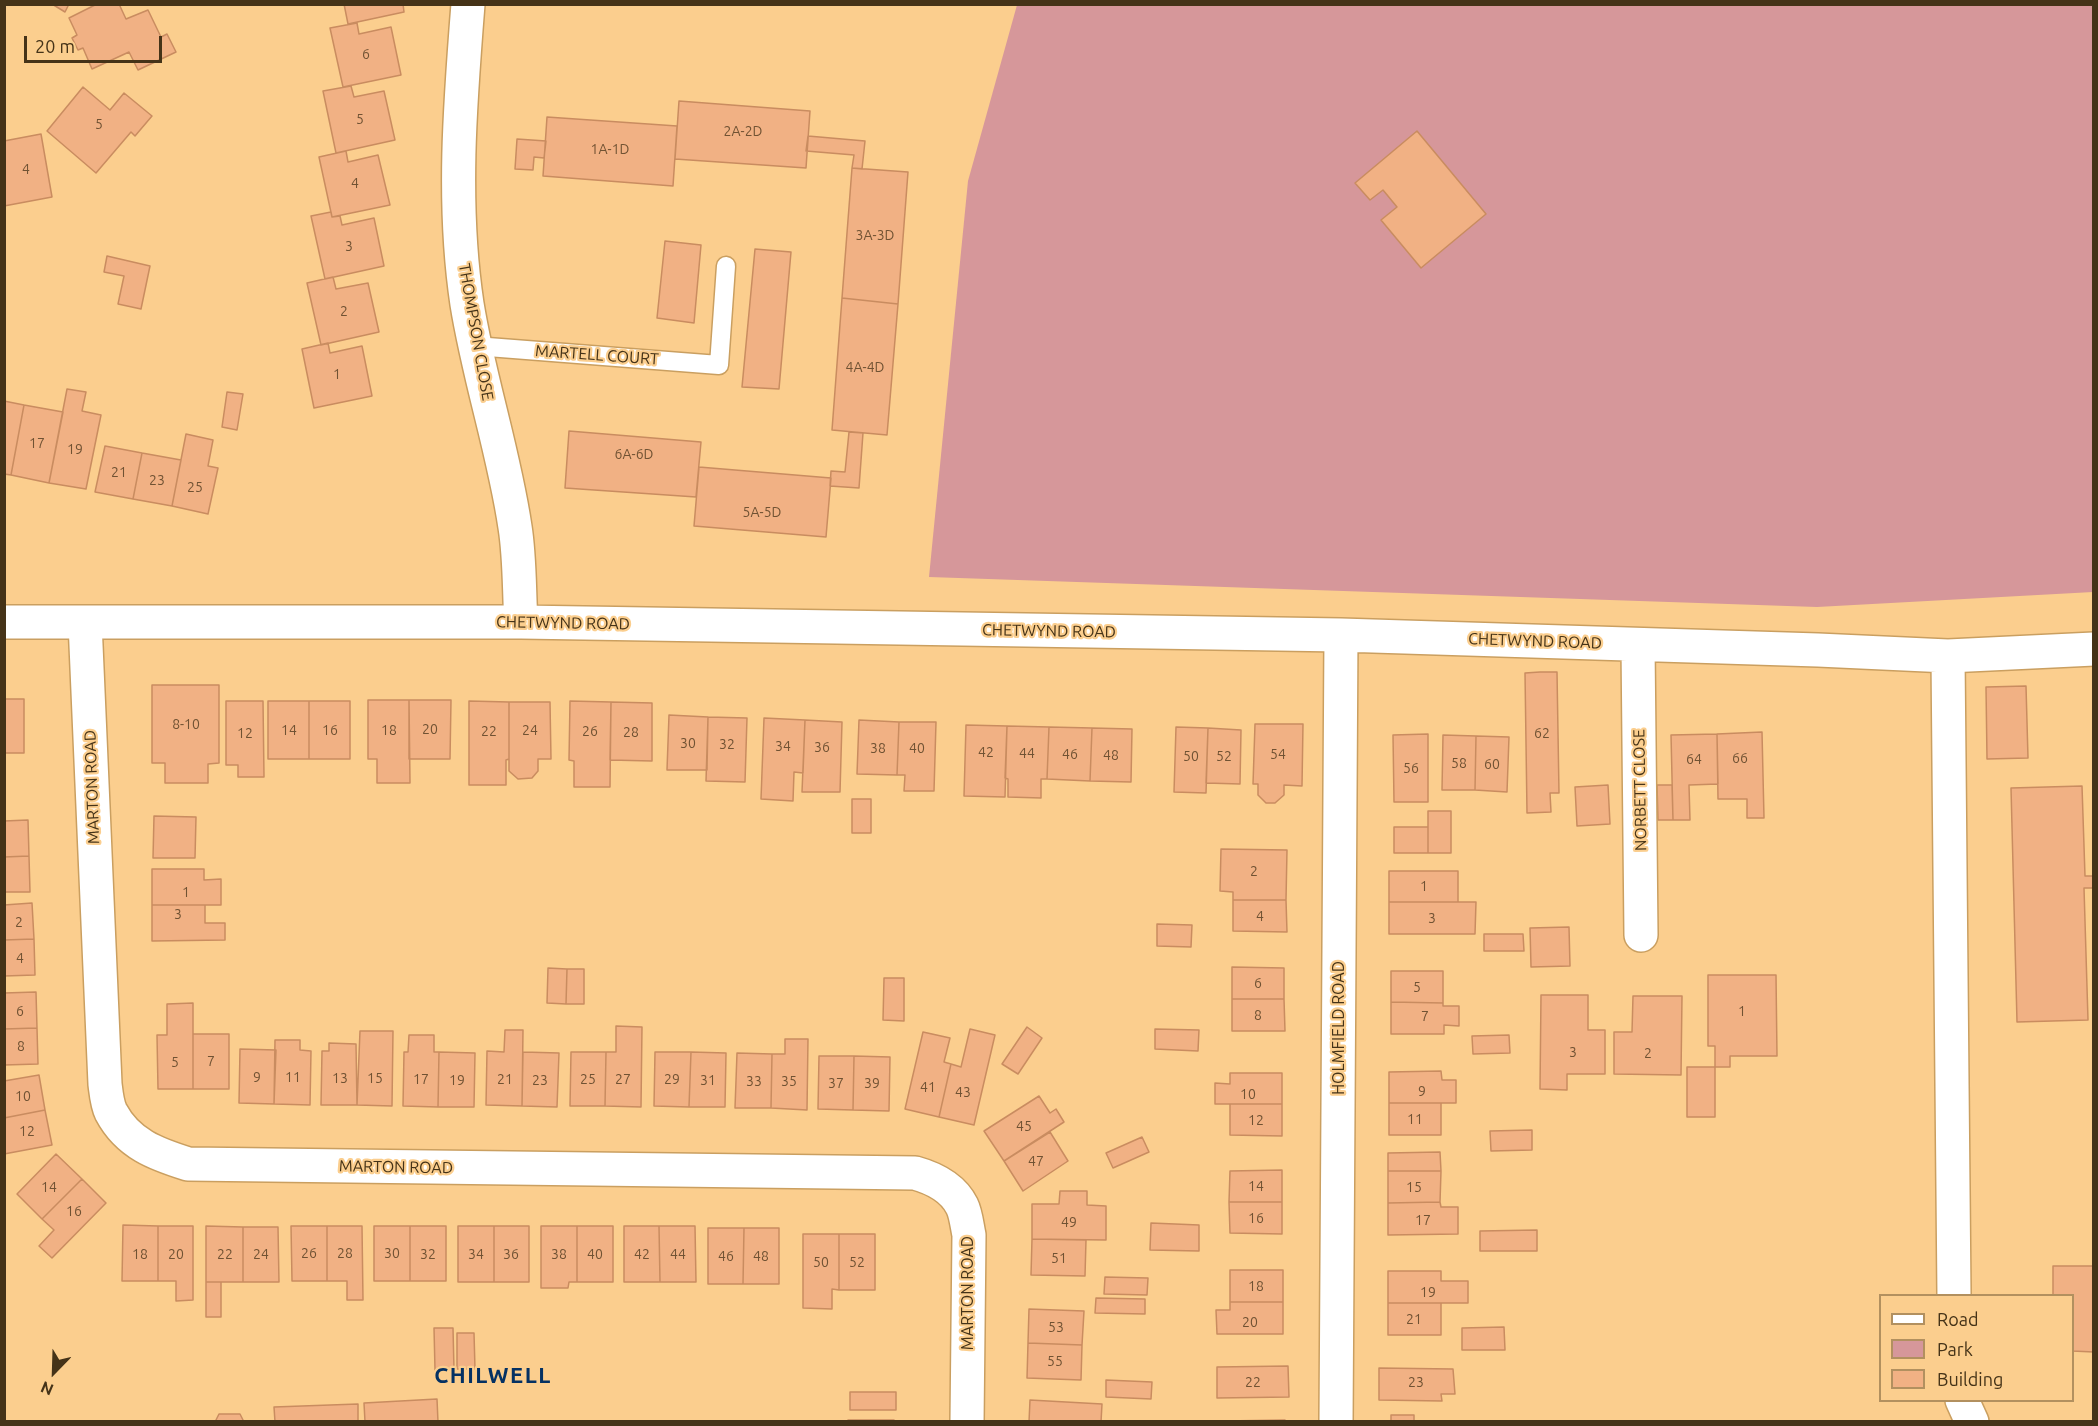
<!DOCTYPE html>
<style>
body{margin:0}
#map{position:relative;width:2098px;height:1426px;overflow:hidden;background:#fbce8e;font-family:Ubuntu,sans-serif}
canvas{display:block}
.frame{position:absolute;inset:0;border:6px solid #453318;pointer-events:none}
.legend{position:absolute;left:1879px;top:1294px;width:195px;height:108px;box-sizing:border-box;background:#fbce8e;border:2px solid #b2905f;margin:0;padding:8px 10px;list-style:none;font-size:18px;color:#453318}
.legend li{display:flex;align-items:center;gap:12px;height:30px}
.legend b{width:30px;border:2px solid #b2905f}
.north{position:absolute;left:24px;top:1342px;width:60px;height:60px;-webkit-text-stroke:4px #fbce8e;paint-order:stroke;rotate:203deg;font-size:16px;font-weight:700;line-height:24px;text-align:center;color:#453318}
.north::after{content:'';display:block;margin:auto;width:21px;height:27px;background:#453318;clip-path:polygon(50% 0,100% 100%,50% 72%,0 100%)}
.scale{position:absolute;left:24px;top:36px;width:138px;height:27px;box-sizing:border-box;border:3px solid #453318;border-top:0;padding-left:8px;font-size:18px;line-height:21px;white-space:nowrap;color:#453318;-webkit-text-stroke:4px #fbce8e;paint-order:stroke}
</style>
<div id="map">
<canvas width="2098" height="1426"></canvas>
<div class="frame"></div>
<ul class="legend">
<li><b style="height:8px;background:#fff"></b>Road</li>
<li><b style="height:16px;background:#d6979a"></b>Park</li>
<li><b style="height:16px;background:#f1b184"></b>Building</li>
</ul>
<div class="north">N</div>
<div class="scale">20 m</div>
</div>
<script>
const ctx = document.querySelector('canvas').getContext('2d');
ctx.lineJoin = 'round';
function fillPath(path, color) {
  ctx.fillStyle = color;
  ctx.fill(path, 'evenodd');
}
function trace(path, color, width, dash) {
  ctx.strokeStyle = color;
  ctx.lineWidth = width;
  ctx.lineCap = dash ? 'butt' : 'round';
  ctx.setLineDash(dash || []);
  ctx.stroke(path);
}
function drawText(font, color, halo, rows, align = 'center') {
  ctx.font = font + ' Ubuntu,sans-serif';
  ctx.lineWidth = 4.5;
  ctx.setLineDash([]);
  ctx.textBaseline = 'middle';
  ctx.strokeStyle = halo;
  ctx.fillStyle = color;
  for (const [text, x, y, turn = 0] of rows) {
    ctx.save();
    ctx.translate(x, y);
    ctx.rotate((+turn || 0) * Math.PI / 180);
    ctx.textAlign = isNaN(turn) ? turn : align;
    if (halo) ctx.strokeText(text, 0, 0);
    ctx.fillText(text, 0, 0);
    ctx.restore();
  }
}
fillPath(new Path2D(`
 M 1017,5 L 2093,5 L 2093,592 L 1817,607 L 929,577 L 968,181 Z`), '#d6979a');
const building = new Path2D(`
 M 52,4 L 69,4 L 65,12 Z
 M 97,4 L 119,4 L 126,19 L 148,10 L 161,37 L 167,34 L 176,52 L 138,70 L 129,52 L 92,69 L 83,48 L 78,50 L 72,38 L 77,35 L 69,18 Z
 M 344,4 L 403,4 L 404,12 L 348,24 Z
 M 357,23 L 359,34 L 391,27 L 401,75 L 343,87 L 330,28 Z
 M 351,86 L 354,97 L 384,91 L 395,140 L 336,153 L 323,91 Z
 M 83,87 L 110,110 L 124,93 L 152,116 L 135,136 L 131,132 L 96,173 L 47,131 Z
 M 679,101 L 810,111 L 806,168 L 675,159 Z
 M 547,117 L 677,126 L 673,186 L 543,176 Z
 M 1417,131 L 1486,214 L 1421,268 L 1381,220 L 1397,207 L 1383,190 L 1370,200 L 1355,183 Z
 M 41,134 L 52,197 L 4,206 L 4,141 Z
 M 808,136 L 865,141 L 862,169 L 852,168 L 854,155 L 806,151 Z
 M 517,139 L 546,141 L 544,158 L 534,157 L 533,170 L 515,169 Z
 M 346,151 L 348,162 L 378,155 L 390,205 L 332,217 L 319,157 Z
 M 852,168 L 908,172 L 898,304 L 842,298 Z
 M 331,212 L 332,217 L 340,216 L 342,225 L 374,218 L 384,266 L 325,279 L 311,216 Z
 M 665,241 L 701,245 L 694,323 L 657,318 Z
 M 755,249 L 791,252 L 779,389 L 742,387 Z
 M 107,256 L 150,266 L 141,309 L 118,304 L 124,276 L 104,272 Z
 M 333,277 L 336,289 L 368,283 L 379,332 L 321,345 L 307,283 Z
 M 842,298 L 898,304 L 887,435 L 832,430 Z
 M 328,343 L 330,353 L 362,346 L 372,396 L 314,408 L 302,349 Z
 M 67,389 L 86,392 L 82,411 L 101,415 L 86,489 L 49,483 Z
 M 227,392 L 243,394 L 237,430 L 222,427 Z
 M 4,401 L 24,405 L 11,475 L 4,474 Z
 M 24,405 L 63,412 L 49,483 L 11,475 Z
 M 569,431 L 701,442 L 696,497 L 565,488 Z
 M 849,432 L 863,433 L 859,488 L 830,486 L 831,471 L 845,472 Z
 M 186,434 L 213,440 L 208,466 L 218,468 L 208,514 L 172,506 Z
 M 105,446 L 142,453 L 133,499 L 95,492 Z
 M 142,453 L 181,460 L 172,506 L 133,499 Z
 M 699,467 L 831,478 L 826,537 L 694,526 Z
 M 1540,672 L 1557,672 L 1559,793 L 1550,793 L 1551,812 L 1527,813 L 1525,673 Z
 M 152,685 L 219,685 L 219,763 L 208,764 L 208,783 L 165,783 L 165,763 L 152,763 Z
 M 2026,686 L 2028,758 L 1987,759 L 1986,687 Z
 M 4,699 L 24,699 L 24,753 L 4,753 Z
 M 368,700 L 409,700 L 410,783 L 377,783 L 377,759 L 368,759 Z
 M 409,700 L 451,700 L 450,759 L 409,759 Z
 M 226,701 L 263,701 L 264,777 L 238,777 L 238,765 L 226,765 Z
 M 268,701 L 309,701 L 309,759 L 268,759 Z
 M 309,701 L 350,701 L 350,759 L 309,759 Z
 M 469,701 L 509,702 L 509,759 L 506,760 L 506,785 L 469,785 Z
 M 570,701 L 611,702 L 610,787 L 574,787 L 574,761 L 569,760 Z
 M 509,702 L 550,702 L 551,759 L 538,759 L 538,771 L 532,778 L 518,779 L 509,771 Z
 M 611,702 L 652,703 L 652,761 L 610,760 Z
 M 669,715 L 708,717 L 707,770 L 667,770 Z
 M 708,717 L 747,718 L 745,782 L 706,781 Z
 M 764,718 L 805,720 L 803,773 L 794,772 L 793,801 L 761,799 Z
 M 805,720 L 842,722 L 840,792 L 802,792 Z
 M 859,720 L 899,722 L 897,775 L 857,774 Z
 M 899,722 L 936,722 L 934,791 L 904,791 L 905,775 L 897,775 Z
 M 1255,724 L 1303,724 L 1302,786 L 1284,785 L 1284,795 L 1275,803 L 1266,803 L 1258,795 L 1258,784 L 1253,784 Z
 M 966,725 L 1007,726 L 1005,797 L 964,796 Z
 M 1007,726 L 1049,727 L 1047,779 L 1041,779 L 1041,798 L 1008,797 L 1008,779 L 1005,778 Z
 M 1049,727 L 1092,728 L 1090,781 L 1047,779 Z
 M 1176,727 L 1208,728 L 1206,793 L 1174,792 Z
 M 1092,728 L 1132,729 L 1131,782 L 1090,781 Z
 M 1208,728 L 1241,730 L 1240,784 L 1206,783 Z
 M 1762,732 L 1764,818 L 1747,818 L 1747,799 L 1718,799 L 1717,734 Z
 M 1428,734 L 1428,802 L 1394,802 L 1393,735 Z
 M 1717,734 L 1718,784 L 1689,785 L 1690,820 L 1673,820 L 1671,735 Z
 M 1443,735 L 1476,736 L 1475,790 L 1442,790 Z
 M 1476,736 L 1509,737 L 1507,792 L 1475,790 Z
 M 1608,785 L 1610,824 L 1577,826 L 1575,787 Z
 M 1657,785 L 1672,785 L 1673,820 L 1658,820 Z
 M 2082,786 L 2085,876 L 2094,876 L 2094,888 L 2084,888 L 2088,1020 L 2017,1022 L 2011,788 Z
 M 852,799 L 871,799 L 871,833 L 852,833 Z
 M 1428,811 L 1451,811 L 1451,853 L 1428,853 Z
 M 154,816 L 196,817 L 195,858 L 153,858 Z
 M 28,820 L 29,856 L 4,857 L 4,821 Z
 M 1394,827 L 1428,827 L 1428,853 L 1394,853 Z
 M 1221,849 L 1287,850 L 1286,900 L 1233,900 L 1233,892 L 1220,891 Z
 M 29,856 L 30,892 L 4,892 L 4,857 Z
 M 152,869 L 204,869 L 204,880 L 221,879 L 221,905 L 152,905 Z
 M 1389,871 L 1458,871 L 1458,902 L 1389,902 Z
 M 1233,900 L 1286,900 L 1287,932 L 1233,931 Z
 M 1389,902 L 1476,902 L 1475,934 L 1389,934 Z
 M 32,903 L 34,939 L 4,940 L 4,905 Z
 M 152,905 L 205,905 L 205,923 L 225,923 L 225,940 L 152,941 Z
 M 1157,924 L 1192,925 L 1191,947 L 1157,946 Z
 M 1569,927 L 1570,966 L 1531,967 L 1530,928 Z
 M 1484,934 L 1523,934 L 1524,951 L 1484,951 Z
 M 34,939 L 35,975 L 4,976 L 4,940 Z
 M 1232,967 L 1284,968 L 1284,999 L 1232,999 Z
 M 548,968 L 567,969 L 566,1004 L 547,1003 Z
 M 567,969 L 584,969 L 584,1004 L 566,1004 Z
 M 1391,971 L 1443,971 L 1443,1003 L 1391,1002 Z
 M 1708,975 L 1776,975 L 1777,1056 L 1730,1056 L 1730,1067 L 1715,1067 L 1715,1046 L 1708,1046 Z
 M 884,978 L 904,978 L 904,1021 L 883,1020 Z
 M 36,992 L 37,1028 L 4,1029 L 4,993 Z
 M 1541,995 L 1588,995 L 1588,1030 L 1605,1030 L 1605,1074 L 1567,1074 L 1567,1090 L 1540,1089 Z
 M 1633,996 L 1682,996 L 1681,1075 L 1614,1074 L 1614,1032 L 1632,1032 Z
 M 1232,999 L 1284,999 L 1285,1031 L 1232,1031 Z
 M 1391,1002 L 1443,1003 L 1443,1006 L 1459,1006 L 1459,1026 L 1444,1025 L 1444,1034 L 1391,1034 Z
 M 193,1003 L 193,1089 L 158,1089 L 157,1035 L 167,1035 L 167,1004 Z
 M 616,1026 L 642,1027 L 641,1107 L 605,1106 L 606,1052 L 616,1052 Z
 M 1027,1027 L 1042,1038 L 1018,1074 L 1002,1064 Z
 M 37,1028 L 38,1064 L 4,1065 L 4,1029 Z
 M 970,1029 L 995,1035 L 974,1125 L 939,1117 L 951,1064 L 961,1067 Z
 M 1155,1029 L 1199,1030 L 1198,1051 L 1155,1049 Z
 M 505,1030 L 523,1030 L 522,1106 L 486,1105 L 487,1051 L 504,1052 Z
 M 360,1031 L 393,1031 L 392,1106 L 357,1105 Z
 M 923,1032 L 950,1038 L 944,1062 L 951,1064 L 939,1117 L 905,1109 Z
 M 193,1034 L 229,1034 L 229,1089 L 193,1089 Z
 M 409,1035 L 434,1035 L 434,1052 L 439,1052 L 438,1107 L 403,1106 L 404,1052 L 408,1052 Z
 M 1509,1035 L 1510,1053 L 1473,1054 L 1472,1036 Z
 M 785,1039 L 808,1039 L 807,1110 L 771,1108 L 772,1054 L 785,1054 Z
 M 275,1040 L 300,1040 L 300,1050 L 311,1051 L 310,1105 L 274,1104 Z
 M 329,1043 L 356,1044 L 357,1105 L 321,1105 L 322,1051 L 329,1051 Z
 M 240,1049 L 276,1050 L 274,1104 L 239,1103 Z
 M 439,1052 L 475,1053 L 474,1107 L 438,1107 Z
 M 523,1052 L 559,1053 L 557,1107 L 522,1106 Z
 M 571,1052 L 606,1052 L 605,1106 L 570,1106 Z
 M 655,1052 L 691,1052 L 689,1107 L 654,1106 Z
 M 691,1052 L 726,1053 L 725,1107 L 689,1107 Z
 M 737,1053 L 772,1054 L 771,1108 L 735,1108 Z
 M 819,1056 L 854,1056 L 853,1110 L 818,1109 Z
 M 854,1056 L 890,1057 L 889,1111 L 853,1110 Z
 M 1687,1067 L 1715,1067 L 1715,1117 L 1687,1117 Z
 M 1441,1071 L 1442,1080 L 1456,1080 L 1456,1103 L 1389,1103 L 1389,1072 Z
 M 1230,1073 L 1282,1073 L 1282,1104 L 1215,1104 L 1215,1083 L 1230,1084 Z
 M 39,1075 L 45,1110 L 4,1118 L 4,1081 Z
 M 1039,1096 L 1050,1113 L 1056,1109 L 1064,1122 L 1004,1161 L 984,1131 Z
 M 1389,1103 L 1441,1103 L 1441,1135 L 1389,1135 Z
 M 1230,1104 L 1282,1104 L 1282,1136 L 1230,1135 Z
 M 45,1110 L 52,1145 L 4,1154 L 4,1118 Z
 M 1532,1130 L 1532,1150 L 1491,1151 L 1490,1131 Z
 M 1050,1132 L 1068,1161 L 1023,1191 L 1004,1161 Z
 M 1142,1137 L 1149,1152 L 1113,1168 L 1106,1153 Z
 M 1440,1152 L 1441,1171 L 1388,1171 L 1388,1153 Z
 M 56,1154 L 82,1179 L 42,1219 L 17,1194 Z
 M 1282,1170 L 1282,1202 L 1229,1202 L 1230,1171 Z
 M 1388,1171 L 1441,1171 L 1440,1202 L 1388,1203 Z
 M 82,1179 L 106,1203 L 52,1258 L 39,1246 L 54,1230 L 42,1219 Z
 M 1060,1191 L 1087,1191 L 1087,1205 L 1106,1206 L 1106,1240 L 1032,1239 L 1032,1204 L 1059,1204 Z
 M 1229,1202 L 1282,1202 L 1282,1234 L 1230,1233 Z
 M 1440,1202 L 1441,1207 L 1458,1207 L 1458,1234 L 1388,1235 L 1388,1203 Z
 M 1151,1223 L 1199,1225 L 1199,1251 L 1150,1250 Z
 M 123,1225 L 158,1226 L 158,1281 L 122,1281 Z
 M 158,1226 L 193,1226 L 193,1300 L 176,1301 L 176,1281 L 158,1281 Z
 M 206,1226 L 243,1227 L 243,1282 L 206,1282 Z
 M 291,1226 L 327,1226 L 327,1281 L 292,1281 Z
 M 327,1226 L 362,1226 L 363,1300 L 347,1300 L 347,1281 L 327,1281 Z
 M 374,1226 L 410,1226 L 410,1281 L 374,1281 Z
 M 410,1226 L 446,1226 L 446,1281 L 410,1281 Z
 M 458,1226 L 494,1226 L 494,1282 L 458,1282 Z
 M 494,1226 L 529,1226 L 529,1282 L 494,1282 Z
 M 541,1226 L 577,1226 L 577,1282 L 569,1282 L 568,1288 L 541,1288 Z
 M 577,1226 L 613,1226 L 613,1282 L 577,1282 Z
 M 624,1226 L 659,1226 L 660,1282 L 624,1282 Z
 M 659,1226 L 695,1226 L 696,1282 L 660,1282 Z
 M 243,1227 L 278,1227 L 279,1282 L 243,1282 Z
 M 708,1228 L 744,1228 L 743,1284 L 708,1284 Z
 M 744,1228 L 779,1228 L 779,1284 L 743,1284 Z
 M 1537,1230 L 1537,1251 L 1480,1251 L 1480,1231 Z
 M 803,1234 L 839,1234 L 839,1290 L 832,1289 L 832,1309 L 803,1308 Z
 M 839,1234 L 875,1234 L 875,1290 L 839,1290 Z
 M 1032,1239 L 1086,1240 L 1085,1276 L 1031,1275 Z
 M 2053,1266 L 2094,1266 L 2094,1352 L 2072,1351 L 2072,1296 L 2053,1296 Z
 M 1230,1270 L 1283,1270 L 1283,1302 L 1230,1302 Z
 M 1388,1271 L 1441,1271 L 1441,1281 L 1468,1281 L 1468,1303 L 1388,1303 Z
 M 1105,1277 L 1148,1278 L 1147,1295 L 1104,1294 Z
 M 206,1282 L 221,1282 L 221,1317 L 206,1317 Z
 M 1096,1298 L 1145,1299 L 1145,1314 L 1095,1313 Z
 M 1230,1302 L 1283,1302 L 1283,1334 L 1217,1334 L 1216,1310 L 1230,1310 Z
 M 1388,1303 L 1441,1303 L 1441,1335 L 1388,1335 Z
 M 1029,1309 L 1084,1311 L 1082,1345 L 1028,1343 Z
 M 1504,1327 L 1505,1350 L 1462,1350 L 1462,1328 Z
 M 434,1328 L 453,1328 L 454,1370 L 435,1370 Z
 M 457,1333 L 474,1333 L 475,1369 L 457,1369 Z
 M 1028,1343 L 1082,1345 L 1081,1380 L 1027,1378 Z
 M 1288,1366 L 1289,1397 L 1217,1398 L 1217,1367 Z
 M 1379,1368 L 1453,1369 L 1455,1394 L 1441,1394 L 1442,1401 L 1379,1400 Z
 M 1106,1380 L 1152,1382 L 1151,1399 L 1106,1397 Z
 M 850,1392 L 896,1392 L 896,1410 L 850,1410 Z
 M 437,1399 L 438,1422 L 365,1422 L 364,1403 Z
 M 1030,1400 L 1102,1404 L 1101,1422 L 1029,1422 Z
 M 358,1404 L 358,1422 L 275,1422 L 274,1407 Z
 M 219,1414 L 240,1414 L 244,1422 L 215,1422 Z
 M 1391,1415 L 1414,1415 L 1414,1422 L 1391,1422 Z
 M 848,1420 L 894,1420 L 894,1422 L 848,1422 Z
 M 1285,1420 L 1285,1422 L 1224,1422 L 1224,1421 Z`);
fillPath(building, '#f1b184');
trace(building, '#c98c60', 1.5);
const service = new Path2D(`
 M 475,346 L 719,365 L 726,266`);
const minor = new Path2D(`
 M 468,4 C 460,104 452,205 467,304 C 479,379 504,452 515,527 C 520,558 519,591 521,622
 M 4,622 L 521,622 L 1341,635 L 1818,650 L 1948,656 L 2094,649
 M 85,622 L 105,1084 C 106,1092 107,1104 111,1112 C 128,1144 156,1154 188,1164 L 915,1173 C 933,1178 953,1188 962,1206 C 966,1214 967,1226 969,1235 L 967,1422
 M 1638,645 L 1641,935
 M 1948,656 L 1954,1296
 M 1962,1400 L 1972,1422
 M 1336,1422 L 1341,635`);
trace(service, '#ca9f60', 21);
trace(minor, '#ca9f60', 36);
trace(service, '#fff', 18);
trace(minor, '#fff', 33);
drawText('14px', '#705233', null, [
 ["6",366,54],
 ["5",360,119],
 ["5",99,124],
 ["2A-2D",743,131],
 ["1A-1D",610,149],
 ["4",26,169],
 ["4",355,183],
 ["3A-3D",875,235],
 ["3",349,246],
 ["2",344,311],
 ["4A-4D",865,367],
 ["1",337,374],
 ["17",37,443],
 ["19",75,449],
 ["6A-6D",634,454],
 ["21",119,472],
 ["23",157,480],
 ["25",195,487],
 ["5A-5D",762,512],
 ["8-10",186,724],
 ["20",430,729],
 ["14",289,730],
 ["16",330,730],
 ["18",389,730],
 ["24",530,730],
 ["22",489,731],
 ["26",590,731],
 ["28",631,732],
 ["12",245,733],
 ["62",1542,733],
 ["30",688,743],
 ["32",727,744],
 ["34",783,746],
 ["36",822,747],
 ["38",878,748],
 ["40",917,748],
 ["42",986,752],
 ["44",1027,753],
 ["46",1070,754],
 ["54",1278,754],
 ["48",1111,755],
 ["50",1191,756],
 ["52",1224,756],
 ["66",1740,758],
 ["64",1694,759],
 ["58",1459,763],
 ["60",1492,764],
 ["56",1411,768],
 ["2",1254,871],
 ["1",1424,886],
 ["1",186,892],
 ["3",178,914],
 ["4",1260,916],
 ["3",1432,918],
 ["2",19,922],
 ["4",20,958],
 ["6",1258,983],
 ["5",1417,987],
 ["6",20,1011],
 ["1",1742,1011],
 ["8",1258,1015],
 ["7",1425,1016],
 ["8",21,1046],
 ["3",1573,1052],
 ["2",1648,1053],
 ["7",211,1061],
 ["5",175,1062],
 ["9",257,1077],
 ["11",293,1077],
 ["13",340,1078],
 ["15",375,1078],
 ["17",421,1079],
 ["21",505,1079],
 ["25",588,1079],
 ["27",623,1079],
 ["29",672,1079],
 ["19",457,1080],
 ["23",540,1080],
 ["31",708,1080],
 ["33",754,1081],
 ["35",789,1081],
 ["37",836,1083],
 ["39",872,1083],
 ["41",928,1087],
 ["9",1422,1091],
 ["43",963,1092],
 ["10",1248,1094],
 ["10",23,1096],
 ["11",1415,1119],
 ["12",1256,1120],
 ["45",1024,1126],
 ["12",27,1131],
 ["47",1036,1161],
 ["14",1256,1186],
 ["14",49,1187],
 ["15",1414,1187],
 ["16",74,1211],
 ["16",1256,1218],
 ["17",1423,1220],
 ["49",1069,1222],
 ["26",309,1253],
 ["28",345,1253],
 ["30",392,1253],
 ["18",140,1254],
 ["20",176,1254],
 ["22",225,1254],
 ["24",261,1254],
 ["32",428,1254],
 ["34",476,1254],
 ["36",511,1254],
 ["38",559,1254],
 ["40",595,1254],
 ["42",642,1254],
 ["44",678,1254],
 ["46",726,1256],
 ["48",761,1256],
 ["51",1059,1258],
 ["50",821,1262],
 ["52",857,1262],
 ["18",1256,1286],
 ["19",1428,1292],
 ["21",1414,1319],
 ["20",1250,1322],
 ["53",1056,1327],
 ["55",1055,1361],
 ["22",1253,1382],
 ["23",1416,1382]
]);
drawText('16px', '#453318', '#fbce8e', [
 ["THOMPSON CLOSE",476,332,80],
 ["MARTELL COURT",597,355,4],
 ["CHETWYND ROAD",563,623,1],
 ["CHETWYND ROAD",1049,631,1],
 ["CHETWYND ROAD",1535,641,2],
 ["MARTON ROAD",92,787,-92],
 ["NORBETT CLOSE",1640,790,-91],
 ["HOLMFIELD ROAD",1339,1028,-90],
 ["MARTON ROAD",396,1167,1],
 ["MARTON ROAD",968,1293,-90]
]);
ctx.letterSpacing = '1.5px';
drawText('bold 22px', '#043163', '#fbce8e', [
 ["CHILWELL",493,1376]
]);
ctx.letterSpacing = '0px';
</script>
